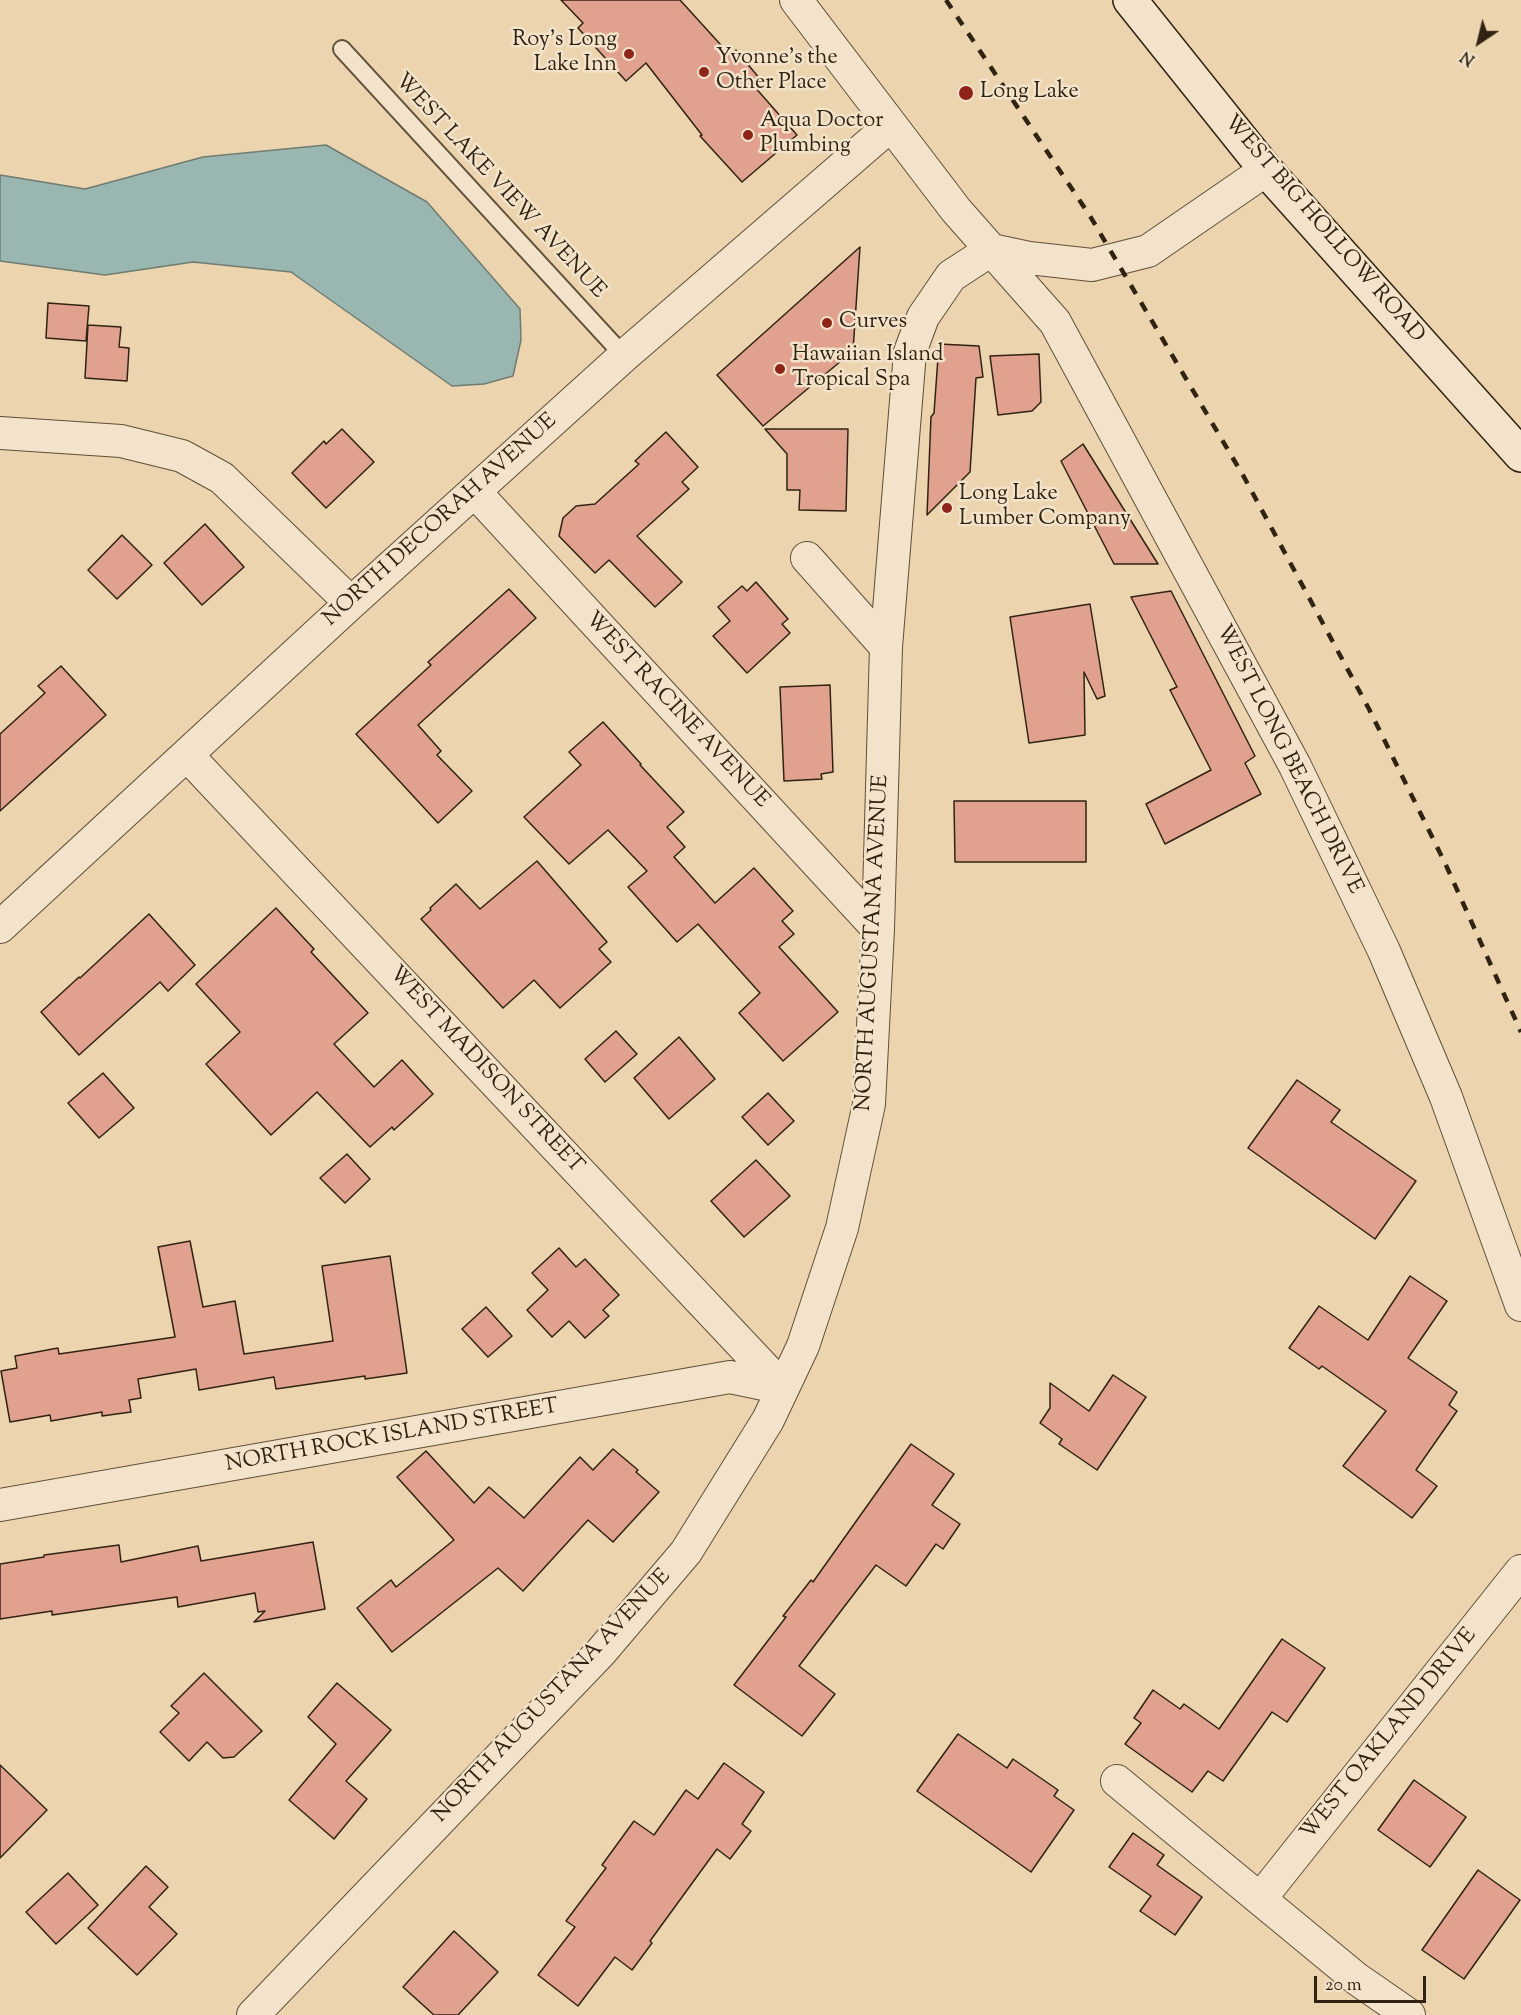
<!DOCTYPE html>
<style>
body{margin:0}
#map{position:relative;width:1521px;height:2015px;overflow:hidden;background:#ebd4ae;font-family:"Sorts Mill Goudy",serif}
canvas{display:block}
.north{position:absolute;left:1449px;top:12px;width:60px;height:60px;-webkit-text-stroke:4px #f2e3ca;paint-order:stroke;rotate:215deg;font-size:16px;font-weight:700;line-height:24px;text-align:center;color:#312312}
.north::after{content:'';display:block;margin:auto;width:21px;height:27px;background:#312312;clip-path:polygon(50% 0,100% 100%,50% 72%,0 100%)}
.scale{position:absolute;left:1314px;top:1976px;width:112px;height:27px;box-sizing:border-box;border:3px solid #312312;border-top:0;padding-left:8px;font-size:18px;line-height:21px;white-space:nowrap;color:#312312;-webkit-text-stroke:4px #f2e3ca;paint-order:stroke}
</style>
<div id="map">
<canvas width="1521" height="2015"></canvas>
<div class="north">N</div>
<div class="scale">20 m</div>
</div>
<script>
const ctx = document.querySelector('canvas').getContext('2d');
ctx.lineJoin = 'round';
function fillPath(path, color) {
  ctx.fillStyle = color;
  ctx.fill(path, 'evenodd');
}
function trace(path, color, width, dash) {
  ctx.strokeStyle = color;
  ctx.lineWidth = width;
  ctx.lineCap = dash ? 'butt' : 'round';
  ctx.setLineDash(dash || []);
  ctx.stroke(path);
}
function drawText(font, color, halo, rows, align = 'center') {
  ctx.font = font + ' "Sorts Mill Goudy",serif';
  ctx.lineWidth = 5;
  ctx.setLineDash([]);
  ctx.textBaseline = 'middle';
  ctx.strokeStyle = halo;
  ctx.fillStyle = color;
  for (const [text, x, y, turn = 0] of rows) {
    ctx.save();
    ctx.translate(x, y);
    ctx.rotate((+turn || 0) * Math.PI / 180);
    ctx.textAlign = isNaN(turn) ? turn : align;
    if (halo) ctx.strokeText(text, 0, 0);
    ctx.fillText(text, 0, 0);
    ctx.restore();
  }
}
const water = new Path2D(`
 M 326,145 L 427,202 L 520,309 L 521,340 L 513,376 L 484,384 L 452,386 L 291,272 L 193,262 L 105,275 L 0,261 L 0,175 L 85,189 L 203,157 Z`);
fillPath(water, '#99b7b0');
trace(water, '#6f7c71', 1.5);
const building = new Path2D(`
 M 561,0 L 680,0 L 730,55 L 736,50 L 760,79 L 753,85 L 797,135 L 742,182 L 700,136 L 702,135 L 646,63 L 626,81 L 578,28 L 583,23 Z
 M 860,247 L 853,351 L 763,426 L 717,375 Z
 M 48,303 L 89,306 L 86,341 L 46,338 Z
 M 88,325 L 121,327 L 119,347 L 129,348 L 127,381 L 85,378 Z
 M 939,344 L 979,346 L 983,377 L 976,378 L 970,472 L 927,515 L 931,417 L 934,413 Z
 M 1039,354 L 1041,402 L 1032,411 L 998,415 L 990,356 Z
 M 342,429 L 374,462 L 326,508 L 292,473 L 324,441 L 326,444 Z
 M 765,429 L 848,429 L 846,511 L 799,510 L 800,490 L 787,490 L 787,454 Z
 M 666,432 L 698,467 L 682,482 L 689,489 L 637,536 L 682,582 L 655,607 L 609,560 L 595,573 L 559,536 L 563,518 L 576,506 L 595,504 L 639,464 L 635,461 Z
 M 1083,444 L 1158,564 L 1114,564 L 1061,461 Z
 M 205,524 L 244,567 L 202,605 L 164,563 Z
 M 122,535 L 152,565 L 117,599 L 88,570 Z
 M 756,582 L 788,619 L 782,624 L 790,633 L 747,673 L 713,636 L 730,621 L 718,607 L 742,586 L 747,591 Z
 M 509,589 L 536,618 L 418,725 L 441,751 L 437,755 L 472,791 L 438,823 L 356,734 L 431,665 L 428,662 Z
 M 1171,591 L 1255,756 L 1245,763 L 1261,794 L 1165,844 L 1146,804 L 1211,770 L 1170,690 L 1177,687 L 1131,597 Z
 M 1090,604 L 1105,696 L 1097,699 L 1084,672 L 1085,735 L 1029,743 L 1010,617 Z
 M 61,666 L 106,715 L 0,811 L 0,734 L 45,693 L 38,686 Z
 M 830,685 L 833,772 L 821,774 L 822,779 L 784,781 L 780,687 Z
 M 603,722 L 641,764 L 640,765 L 684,812 L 667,827 L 685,847 L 674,857 L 715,903 L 754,868 L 793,911 L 782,921 L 794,934 L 779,947 L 838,1012 L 783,1061 L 739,1013 L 760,993 L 698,924 L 677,942 L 628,887 L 647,871 L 608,830 L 569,864 L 524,817 L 581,765 L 569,752 Z
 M 954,801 L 1086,801 L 1086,862 L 955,862 Z
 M 537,861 L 607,942 L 599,949 L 611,962 L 560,1008 L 534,980 L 503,1008 L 421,919 L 431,910 L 430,908 L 456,884 L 480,909 Z
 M 276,908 L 314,949 L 311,952 L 368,1013 L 334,1044 L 374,1087 L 402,1060 L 433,1094 L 394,1130 L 392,1127 L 370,1147 L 317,1092 L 271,1135 L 206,1064 L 240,1032 L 196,984 Z
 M 149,914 L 195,965 L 168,991 L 160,982 L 79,1055 L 41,1012 L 79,977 L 80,978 Z
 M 616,1031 L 637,1054 L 605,1082 L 585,1059 Z
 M 679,1037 L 715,1079 L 669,1119 L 634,1078 Z
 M 103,1073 L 134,1108 L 99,1138 L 68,1103 Z
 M 1297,1080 L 1340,1110 L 1331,1122 L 1416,1181 L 1375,1239 L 1248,1148 Z
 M 768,1093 L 794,1121 L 768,1145 L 742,1117 Z
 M 347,1154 L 370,1179 L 345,1203 L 320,1178 Z
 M 756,1160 L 790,1196 L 744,1237 L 711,1201 Z
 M 190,1241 L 203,1307 L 235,1301 L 244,1354 L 333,1341 L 322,1266 L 390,1256 L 407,1373 L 365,1379 L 365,1376 L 276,1389 L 274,1377 L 199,1390 L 196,1369 L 138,1379 L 141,1398 L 129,1400 L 131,1412 L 102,1416 L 102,1412 L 51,1421 L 50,1415 L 10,1422 L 1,1371 L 17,1368 L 15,1356 L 58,1348 L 59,1354 L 175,1337 L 158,1247 Z
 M 559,1248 L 576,1267 L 585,1259 L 619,1295 L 603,1310 L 609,1316 L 585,1338 L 569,1321 L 552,1337 L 527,1310 L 548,1290 L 532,1273 Z
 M 1410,1276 L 1447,1301 L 1408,1358 L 1457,1392 L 1449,1405 L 1457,1411 L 1416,1470 L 1437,1486 L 1412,1518 L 1343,1466 L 1386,1411 L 1322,1366 L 1319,1369 L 1289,1348 L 1319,1306 L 1368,1340 Z
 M 486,1307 L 512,1336 L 488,1357 L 462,1329 Z
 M 1113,1375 L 1146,1397 L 1097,1470 L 1059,1444 L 1062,1439 L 1040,1423 L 1050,1408 L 1050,1383 L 1089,1411 Z
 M 911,1444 L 954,1474 L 932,1505 L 960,1524 L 943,1549 L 936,1544 L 906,1586 L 876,1565 L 799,1666 L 835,1694 L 802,1736 L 734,1685 L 786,1617 L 783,1616 L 811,1580 L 813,1582 Z
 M 613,1449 L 638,1470 L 636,1472 L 659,1492 L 613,1542 L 588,1520 L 523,1591 L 498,1568 L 392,1652 L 357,1608 L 391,1580 L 396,1587 L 454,1540 L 397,1477 L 426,1451 L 474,1503 L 489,1487 L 524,1518 L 580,1457 L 593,1470 Z
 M 313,1542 L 325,1609 L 254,1622 L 265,1611 L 258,1612 L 255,1593 L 178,1607 L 177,1597 L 52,1615 L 52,1611 L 0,1619 L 0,1564 L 44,1557 L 44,1555 L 119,1545 L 121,1562 L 198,1546 L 201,1561 Z
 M 1282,1639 L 1325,1668 L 1287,1722 L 1272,1712 L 1223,1781 L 1208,1771 L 1192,1792 L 1125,1744 L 1141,1723 L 1134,1718 L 1153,1690 L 1180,1709 L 1184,1704 L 1219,1729 Z
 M 204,1673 L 262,1731 L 234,1757 L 223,1758 L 207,1742 L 189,1761 L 160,1732 L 179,1713 L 171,1706 Z
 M 337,1683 L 391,1730 L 346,1781 L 367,1799 L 334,1839 L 289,1800 L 336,1744 L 308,1717 Z
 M 958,1734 L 1007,1768 L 1013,1759 L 1058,1790 L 1054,1796 L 1074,1810 L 1031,1872 L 917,1791 Z
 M 724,1763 L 764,1792 L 742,1824 L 751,1831 L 730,1859 L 717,1849 L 650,1941 L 652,1943 L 632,1970 L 615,1957 L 578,2006 L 538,1975 L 575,1927 L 566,1921 L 606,1868 L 602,1865 L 634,1821 L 654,1835 L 686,1790 L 698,1799 Z
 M 0,1765 L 47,1810 L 0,1858 Z
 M 1414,1780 L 1466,1817 L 1430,1867 L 1378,1830 Z
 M 1133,1833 L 1164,1855 L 1157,1865 L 1202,1897 L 1175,1935 L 1140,1911 L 1151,1896 L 1109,1867 Z
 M 146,1866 L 168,1887 L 149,1907 L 177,1934 L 137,1975 L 88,1928 Z
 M 1478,1870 L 1520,1900 L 1464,1979 L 1422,1950 Z
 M 68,1873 L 98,1905 L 56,1944 L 26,1912 Z
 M 454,1931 L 498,1972 L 458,2015 L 434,2015 L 403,1987 Z`);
fillPath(building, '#e0a18f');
trace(building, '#312312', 1.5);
const service = new Path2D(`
 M 342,49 L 624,356`);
const minor = new Path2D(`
 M 796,0 L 956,210 L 1055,322 L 1295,766 L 1384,951 L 1446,1097 L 1521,1305
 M 0,433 L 121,441 L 182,456 L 222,478 L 351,603
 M 475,492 L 878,929
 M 807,558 L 886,647
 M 187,755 L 783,1388
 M 0,927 L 351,603 L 624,356 L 891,125
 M 0,1505 L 730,1377 L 783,1388
 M 1117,1781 L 1357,1979 L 1409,2015
 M 1260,1899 L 1521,1571
 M 253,2015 L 601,1652 L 686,1552 L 768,1420 L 803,1346 L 842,1228 L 869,1104 L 878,929 L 886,647 L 910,352 L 923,317 L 951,276 L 991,250 L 1029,258 L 1092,265 L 1148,251 L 1266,170`);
const secondary = new Path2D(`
 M 1130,0 L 1266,170 L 1521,455`);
trace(service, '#604f39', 20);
trace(minor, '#604f39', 34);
trace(secondary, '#312312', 36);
trace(service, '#f2e3ca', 16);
trace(minor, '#f2e3ca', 32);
trace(secondary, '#f2e3ca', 33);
trace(new Path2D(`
 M 946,0 L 1090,216 L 1244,477 L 1369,709 L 1445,863 L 1521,1032`), '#312312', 4.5, [10, 10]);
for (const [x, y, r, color] of [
 [629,54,6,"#8f2418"],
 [704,72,6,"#8f2418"],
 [966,93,8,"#8f2418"],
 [748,135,6,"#8f2418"],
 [827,323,6,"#8f2418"],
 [780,369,6,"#8f2418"],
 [947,508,6,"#8f2418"]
]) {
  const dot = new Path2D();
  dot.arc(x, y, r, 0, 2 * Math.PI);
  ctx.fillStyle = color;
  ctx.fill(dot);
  trace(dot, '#f2e3ca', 2);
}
drawText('22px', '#312312', '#f2e3ca', [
 ["Roy's Long",617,41,"right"],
 ["Lake Inn",617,66,"right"],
 ["Yvonne's the",716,59],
 ["Other Place",716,84],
 ["Long Lake",980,93],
 ["Aqua Doctor",760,122],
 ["Plumbing",760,147],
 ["Curves",839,323],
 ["Hawaiian Island",792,356],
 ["Tropical Spa",792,381],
 ["Long Lake",959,495],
 ["Lumber Company",959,520]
], 'left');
drawText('22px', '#312312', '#f2e3ca', [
 ["WEST LAKE VIEW AVENUE",499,187,47],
 ["WEST BIG HOLLOW ROAD",1323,230,49],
 ["NORTH DECORAH AVENUE",441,521,-42],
 ["WEST RACINE AVENUE",676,711,47],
 ["WEST LONG BEACH DRIVE",1288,760,63],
 ["NORTH AUGUSTANA AVENUE",874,943,-87],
 ["WEST MADISON STREET",485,1071,47],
 ["NORTH ROCK ISLAND STREET",392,1437,-10],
 ["NORTH AUGUSTANA AVENUE",553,1697,-47],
 ["WEST OAKLAND DRIVE",1390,1735,-51]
]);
</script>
